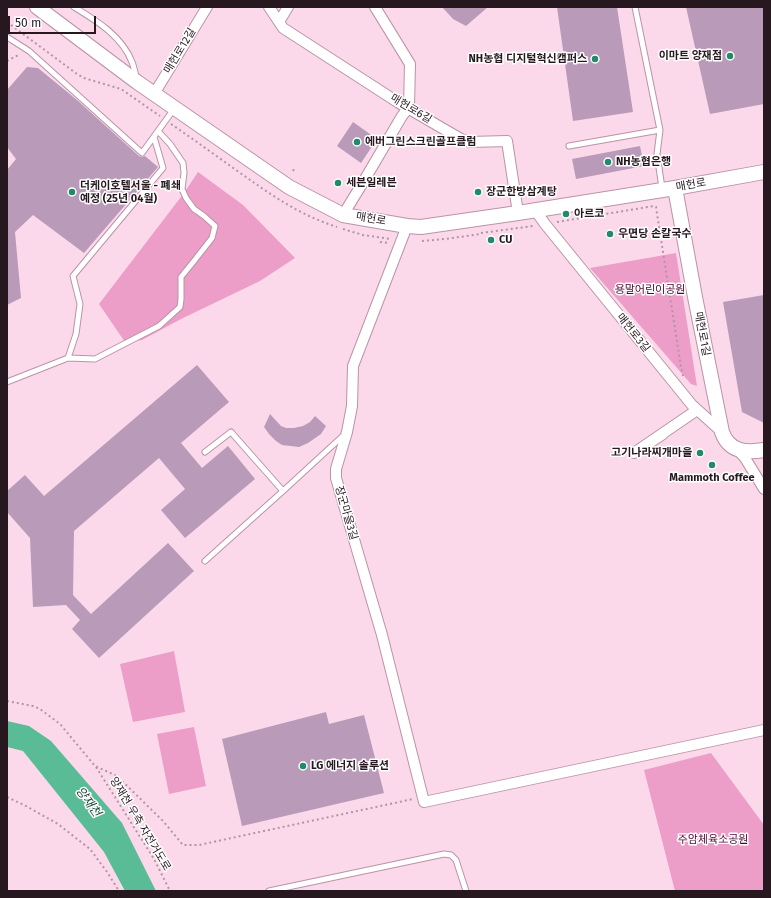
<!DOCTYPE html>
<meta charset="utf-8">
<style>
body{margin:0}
#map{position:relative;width:771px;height:898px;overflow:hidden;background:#fbd9ea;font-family:"Fira Sans",sans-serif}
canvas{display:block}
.frame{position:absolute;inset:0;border:8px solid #271820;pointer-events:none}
.scale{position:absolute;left:8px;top:16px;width:88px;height:18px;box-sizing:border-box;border:2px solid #271820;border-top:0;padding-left:5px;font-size:12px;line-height:14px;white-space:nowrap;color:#271820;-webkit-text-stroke:3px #fff;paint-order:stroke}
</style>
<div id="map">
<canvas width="771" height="898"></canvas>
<div class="frame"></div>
<div class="scale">50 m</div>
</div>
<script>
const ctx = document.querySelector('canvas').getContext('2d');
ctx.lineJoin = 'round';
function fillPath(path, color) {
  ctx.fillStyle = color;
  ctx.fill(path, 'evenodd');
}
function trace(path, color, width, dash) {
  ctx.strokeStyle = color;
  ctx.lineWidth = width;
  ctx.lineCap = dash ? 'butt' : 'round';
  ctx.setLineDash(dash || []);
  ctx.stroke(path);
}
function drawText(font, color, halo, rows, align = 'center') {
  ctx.font = font + ' "Fira Sans","Noto Sans KR",sans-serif';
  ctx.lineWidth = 3;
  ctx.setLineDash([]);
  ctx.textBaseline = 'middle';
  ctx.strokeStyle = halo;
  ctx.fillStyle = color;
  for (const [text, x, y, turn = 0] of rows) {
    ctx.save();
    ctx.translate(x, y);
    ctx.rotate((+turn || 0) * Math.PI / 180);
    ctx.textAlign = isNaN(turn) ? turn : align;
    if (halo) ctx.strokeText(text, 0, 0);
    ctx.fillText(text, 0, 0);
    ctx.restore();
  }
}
fillPath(new Path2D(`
 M 198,172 L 243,205 L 295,258 L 260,281 L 181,319 L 142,340 L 125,342 L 99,304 L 184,193 Z
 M 676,253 L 697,386 L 691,384 L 590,268 Z
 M 174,651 L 185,712 L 133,722 L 120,664 Z
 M 194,727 L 206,786 L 169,794 L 157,734 Z
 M 711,753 L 764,825 L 764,891 L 675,891 L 644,770 Z`), '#ec9dc8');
fillPath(new Path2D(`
 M 7,721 L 29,726 L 51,741 L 122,823 L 156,891 L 125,891 L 104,852 L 23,751 L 7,747 Z`), '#5abc97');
fillPath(new Path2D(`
 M 442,7 L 488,7 L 466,26 L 453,19 Z
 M 557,7 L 617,7 L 633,112 L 573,121 Z
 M 686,7 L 764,7 L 764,104 L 710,114 Z
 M 27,67 L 38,68 L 77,100 L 139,156 L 142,157 L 145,156 L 158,167 L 84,253 L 33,215 L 15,232 L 21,298 L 7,305 L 7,170 L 16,159 L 7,147 L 7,90 Z
 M 353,122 L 377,139 L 361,163 L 337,146 Z
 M 640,146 L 644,166 L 576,179 L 572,159 Z
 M 764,295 L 764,423 L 742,412 L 723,302 Z
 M 197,365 L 229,402 L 181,443 L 202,468 L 228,446 L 255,479 L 185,538 L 161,510 L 185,489 L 159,458 L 74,531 L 73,595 L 91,614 L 168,543 L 194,571 L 99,658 L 72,629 L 80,620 L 66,605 L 33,607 L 30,538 L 7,512 L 7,491 L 25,475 L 44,496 Z
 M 270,414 L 281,426 L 286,428 L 294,428 L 303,426 L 310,422 L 315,416 L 326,426 L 321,434 L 308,443 L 299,447 L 282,445 L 276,441 L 269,434 L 264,427 Z
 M 326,712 L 329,724 L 364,715 L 384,793 L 242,826 L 222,739 Z`), '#b99bb9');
const lane = new Path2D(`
 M 74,7 C 97,21 122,36 132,62 C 134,67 135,72 136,77
 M 635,7 L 660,130 L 657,154 L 662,188
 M 7,37 L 29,51 L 142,153 L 174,109
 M 569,146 L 660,130
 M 68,358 L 76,334 L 80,304 L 73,276 L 163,168 L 154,137
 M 7,382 L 68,358 L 95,359 L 159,326 L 180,307 L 181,299 L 181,277 L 194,261 L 212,238 L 215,226 L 204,216 L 194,209 L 186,198 L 182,189 L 184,173 L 183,163 L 170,144 L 158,131
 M 205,452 L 231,432 L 283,491
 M 205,561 L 283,491 L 345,434
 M 269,891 L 444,854 L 451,855 L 456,860 L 466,891`);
const street = new Path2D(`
 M 269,7 L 283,28 L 399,103 L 461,139 L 470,142 L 507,141 L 518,213
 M 279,22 L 288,7
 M 154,94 L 207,7
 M 535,210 L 545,224 L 692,405 L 722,432
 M 343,215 L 365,179 L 402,116 L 409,107 L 410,64 L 375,7
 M 407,226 L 353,366 L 352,406 L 347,432 L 336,469 L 336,478 L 382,635 L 424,802 L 764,730
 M 663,434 L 634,453 L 697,410
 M 737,449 L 745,458 L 764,489`);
const secondary = new Path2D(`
 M 37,7 L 137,82 L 289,187 L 343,215 L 407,226 L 421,227 L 518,213 L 675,188 L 764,172
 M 675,188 L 695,297 L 722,432 C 729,452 746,453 764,450`);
trace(lane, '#bb93a7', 7);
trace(street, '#bb93a7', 12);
trace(secondary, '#bb93a7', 16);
trace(new Path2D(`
 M 7,22 L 77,74 L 84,78 L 121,89 L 160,116
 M 7,61 L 20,54
 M 171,124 C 193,139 215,155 236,170 C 270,194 297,214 337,227
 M 293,171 L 295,167
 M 557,222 L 654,206 L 656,207 L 681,367 L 683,376
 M 343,229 L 363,235 L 391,239
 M 481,233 L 533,226
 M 422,241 L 445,239 L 481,234
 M 380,242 L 389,243
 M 7,701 L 33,706 L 40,709 L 60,724 L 95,766 L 117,776 L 163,821 L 183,845 L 199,845 L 413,799
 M 96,767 L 154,859 L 170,891
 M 7,797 L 26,806 L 58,824 L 90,849 L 107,872 L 119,891`), '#b095a3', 2, [2, 3]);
trace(lane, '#fff', 5);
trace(street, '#fff', 10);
trace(secondary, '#fff', 14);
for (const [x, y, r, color] of [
 [730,56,4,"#208b69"],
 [595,59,4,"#208b69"],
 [357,142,4,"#208b69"],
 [608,162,4,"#208b69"],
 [338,183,4,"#208b69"],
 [72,192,4,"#208b69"],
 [478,192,4,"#208b69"],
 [566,214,4,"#208b69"],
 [610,234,4,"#208b69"],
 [491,240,4,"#208b69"],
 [700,453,4,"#208b69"],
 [712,465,4,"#208b69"],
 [303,766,4,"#208b69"]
]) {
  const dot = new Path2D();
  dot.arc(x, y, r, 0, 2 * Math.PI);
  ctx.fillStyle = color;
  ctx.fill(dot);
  trace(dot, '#fff', 1.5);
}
drawText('11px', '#271820', '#fff', [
 ["매헌로12길",180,51,-59],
 ["매헌로6길",411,109,31],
 ["매헌로",691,185,-10],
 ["매헌로",371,219,10],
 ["매헌로3길",633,333,51],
 ["매헌로1길",702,334,79],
 ["장군마을3길",346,513,74],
 ["양재천 우측 자전거도로",140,824,59]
]);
drawText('bold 11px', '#271820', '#fff', [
 ["이마트 양재점",722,56,"right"],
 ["NH농협 디지털혁신캠퍼스",587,59,"right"],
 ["에버그린스크린골프클럼",365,142],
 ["NH농협은행",616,162],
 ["세븐일레븐",346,183],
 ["더케이호텔서울 - 폐쇄",80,186],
 ["예정 (25년 04월)",80,199],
 ["장군한방삼계탕",486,192],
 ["아르코",574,214],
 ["우면당 손칼국수",618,234],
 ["CU",499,240],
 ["고기나라찌개마을",692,453,"right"],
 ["Mammoth Coffee",712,478,"center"],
 ["LG 에너지 솔루션",311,766]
], 'left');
drawText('11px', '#4e0836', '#fff', [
 ["용말어린이공원",650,290],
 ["주암체육소공원",713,840]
]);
drawText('italic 12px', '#1f4a3a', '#fff', [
 ["양재천",88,802,54]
]);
</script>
